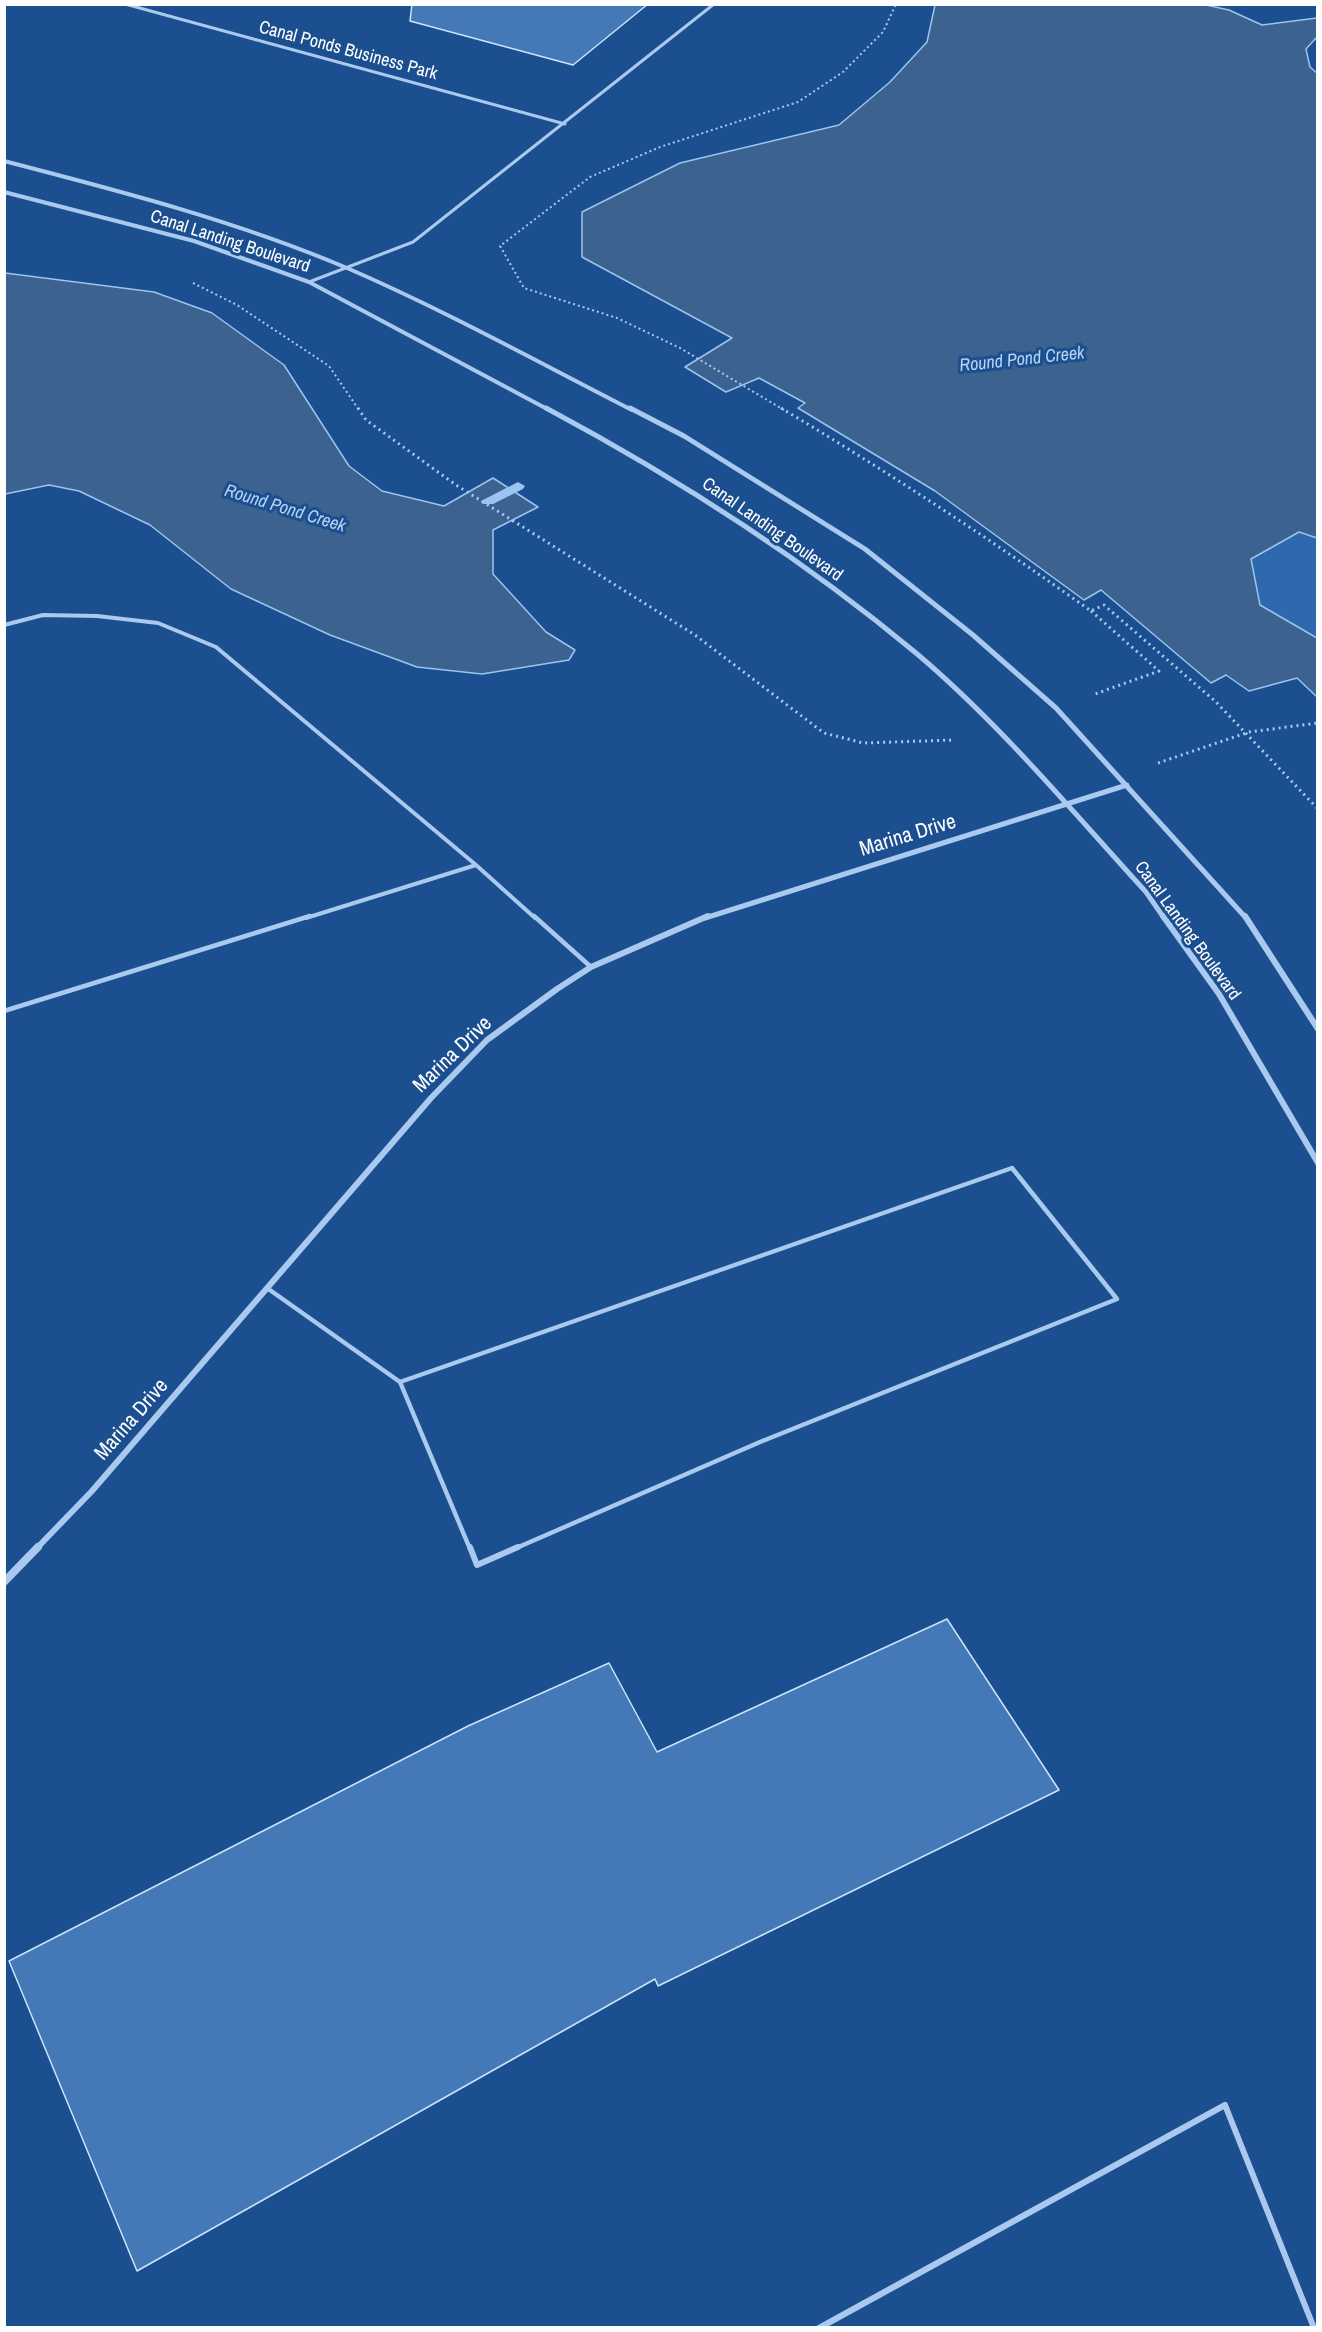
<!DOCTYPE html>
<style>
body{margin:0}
#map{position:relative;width:1322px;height:2332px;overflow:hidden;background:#1b4f8f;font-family:"Archivo Narrow",sans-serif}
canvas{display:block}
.frame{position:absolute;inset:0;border:6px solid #fff;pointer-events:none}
</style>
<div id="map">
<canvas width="1322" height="2332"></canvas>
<div class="frame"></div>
</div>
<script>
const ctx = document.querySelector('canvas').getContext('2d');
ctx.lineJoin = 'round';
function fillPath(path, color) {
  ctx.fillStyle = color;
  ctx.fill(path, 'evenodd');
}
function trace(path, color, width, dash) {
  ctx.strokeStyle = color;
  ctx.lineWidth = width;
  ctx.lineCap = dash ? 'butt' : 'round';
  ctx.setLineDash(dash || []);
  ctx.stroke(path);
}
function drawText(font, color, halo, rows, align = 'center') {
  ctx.font = font + ' "Archivo Narrow",sans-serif';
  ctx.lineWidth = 6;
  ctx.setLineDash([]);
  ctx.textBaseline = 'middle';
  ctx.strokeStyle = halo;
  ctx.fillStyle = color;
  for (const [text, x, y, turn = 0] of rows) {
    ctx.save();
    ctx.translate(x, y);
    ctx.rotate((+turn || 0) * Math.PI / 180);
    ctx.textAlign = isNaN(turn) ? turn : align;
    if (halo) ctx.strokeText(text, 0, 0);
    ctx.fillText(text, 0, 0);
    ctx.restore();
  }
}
fillPath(new Path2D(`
 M 1299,532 L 1317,538 L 1317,638 L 1260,605 L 1251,559 Z`), '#2e69ad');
const water = new Path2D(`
 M 1206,5 L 1229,10 L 1262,25 L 1317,18 L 1317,37 L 1306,49 L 1310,67 L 1318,74 L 1317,538 L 1299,532 L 1251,559 L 1260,605 L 1317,638 L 1317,697 L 1297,678 L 1249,691 L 1226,675 L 1211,683 L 1101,590 L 1084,600 L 935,491 L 798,408 L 805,403 L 759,378 L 726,392 L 685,367 L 732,338 L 582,257 L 582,212 L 680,163 L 839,125 L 890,82 L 927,42 L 935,5 Z
 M 5,273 L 154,292 L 212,313 L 284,365 L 349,466 L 382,491 L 444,506 L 493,478 L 538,507 L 493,530 L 493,574 L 546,632 L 575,650 L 569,660 L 482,674 L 417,667 L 330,635 L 231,589 L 150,525 L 79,491 L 49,485 L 5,494 Z`);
fillPath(water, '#3c6290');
trace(water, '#9cc4f0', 1.5);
fillPath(new Path2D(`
 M 518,482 L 525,486 L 523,489 L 493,504 L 483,504 L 481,501 Z`), '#9cc4f0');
const building = new Path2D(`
 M 412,4 L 648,4 L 573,65 L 410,21 Z
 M 947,1619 L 1059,1790 L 658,1986 L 655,1979 L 137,2271 L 9,1961 L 468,1726 L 609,1663 L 657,1752 Z`);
fillPath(building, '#4478b7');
trace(building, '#cfe3fa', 1.5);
trace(new Path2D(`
 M 193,283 L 237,305 L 329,366 L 359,410
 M 784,410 L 680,348 L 617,318 L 524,288 L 500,246 L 590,177 L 660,147 L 798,102 L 843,72 L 883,32 L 896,4`), '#a9c9ee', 2, [2, 3]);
trace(new Path2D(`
 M 358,408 L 366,420 L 456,485 L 695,635 L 824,733 L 863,743 L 954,740
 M 781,408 C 888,472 990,539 1091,611 L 1104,605 L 1216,702 L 1318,809
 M 1091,611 L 1159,671 L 1095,694
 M 1158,763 L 1249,732 L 1318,723`), '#a9c9ee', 3, [2, 4]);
trace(new Path2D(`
 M 125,4 L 565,124
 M 309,282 L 413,242 L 714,4`), '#a9c9ee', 3);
trace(new Path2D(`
 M 4,625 L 43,615 L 97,616 L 158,623 L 216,647 L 476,865
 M 306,918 L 476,865 L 535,918`), '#a9c9ee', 4);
trace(new Path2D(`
 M 534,916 L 591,967
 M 4,1011 L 310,916
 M 267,1288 L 400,1382
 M 400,1382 L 470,1549
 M 400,1382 L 1012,1168 L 1117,1299 L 760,1442 L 514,1549`), '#a9c9ee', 4.5);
trace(new Path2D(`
 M 470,1547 L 477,1565 L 518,1547
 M 819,2328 L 1225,2105 L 1314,2328`), '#a9c9ee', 6);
trace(new Path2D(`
 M 4,161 C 120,191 236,221 347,268 C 444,310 538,362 632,410
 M 4,192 L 194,241 L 309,282 L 549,410`), '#a9c9ee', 4);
trace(new Path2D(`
 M 546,408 C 677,478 802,558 916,653 C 1000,724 1072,811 1146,892 L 1164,918
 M 630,408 L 684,436 L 865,549 L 973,635 L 1056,708 L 1246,918
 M 705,918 L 1127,785`), '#a9c9ee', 5);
trace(new Path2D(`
 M 1163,916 L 1219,994 L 1318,1163
 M 1245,916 L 1318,1029
 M 36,1549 L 92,1491 L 431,1098 L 487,1040 L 557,989 L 591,967 L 708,916`), '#a9c9ee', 6);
trace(new Path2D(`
 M 4,1582 L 38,1547`), '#a9c9ee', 8);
drawText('18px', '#fff', '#1b4f8f', [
 ["Canal Ponds Business Park",348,51,15],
 ["Canal Landing Boulevard",230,242,18],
 ["Canal Landing Boulevard",772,530,35],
 ["Canal Landing Boulevard",1187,931,54]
]);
drawText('italic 18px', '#b5d3f5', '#1b4f8f', [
 ["Round Pond Creek",1022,360,-6],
 ["Round Pond Creek",285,509,17]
]);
drawText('21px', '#fff', '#1b4f8f', [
 ["Marina Drive",908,836,-17],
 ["Marina Drive",453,1055,-44],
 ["Marina Drive",132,1420,-49]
]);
</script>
